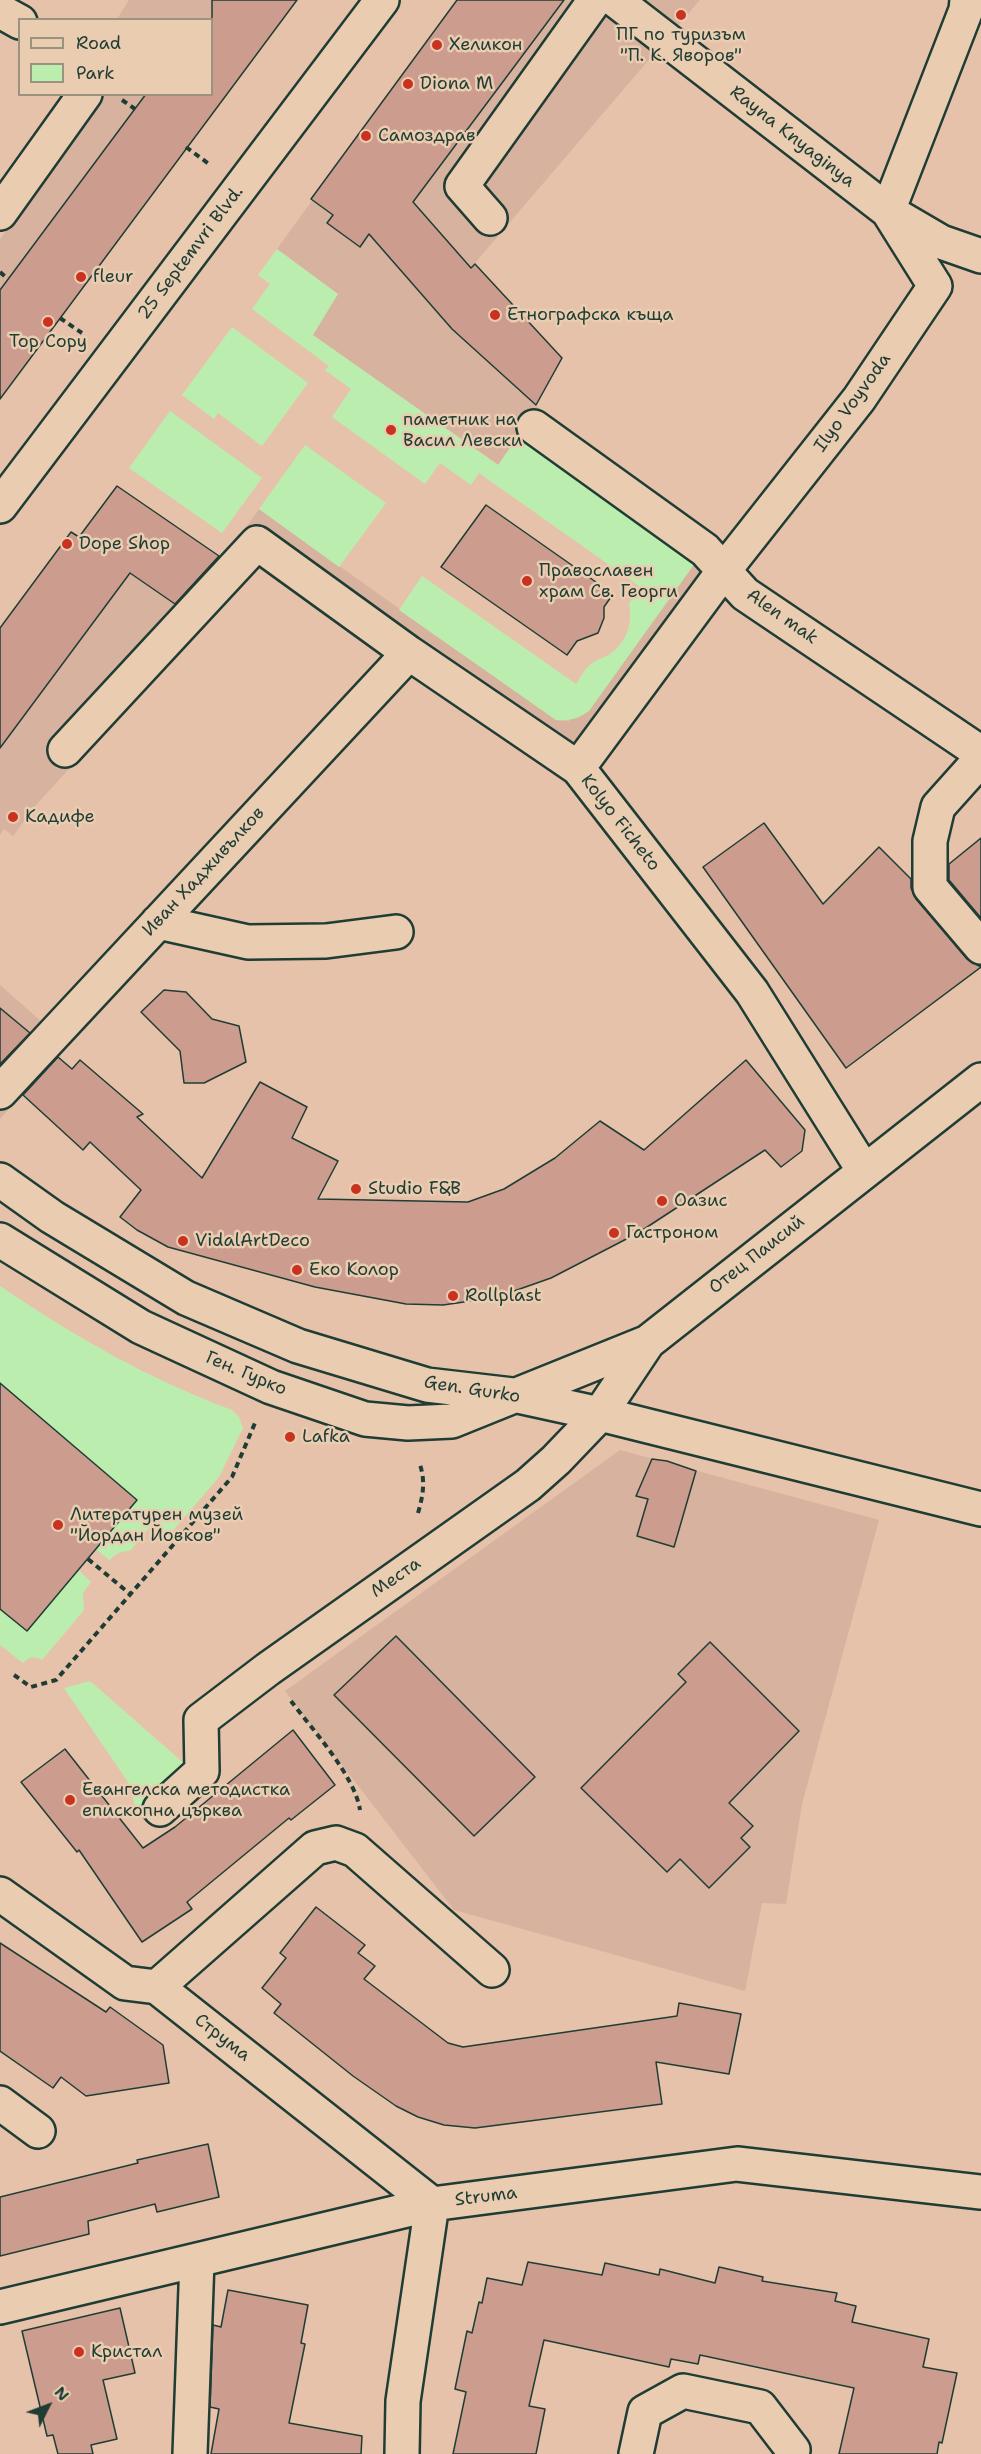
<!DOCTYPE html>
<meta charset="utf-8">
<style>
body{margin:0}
#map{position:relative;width:981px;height:2454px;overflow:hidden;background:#e7c2aa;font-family:"Shantell Sans",sans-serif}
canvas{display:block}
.legend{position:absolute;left:18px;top:18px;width:195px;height:78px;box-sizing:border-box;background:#eacdb1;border:2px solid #99937f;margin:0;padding:8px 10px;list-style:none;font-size:18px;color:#1f3d34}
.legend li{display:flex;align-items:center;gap:12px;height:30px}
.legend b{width:30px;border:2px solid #99937f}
.north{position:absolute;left:18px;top:2376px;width:60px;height:60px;-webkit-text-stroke:4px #eacdb1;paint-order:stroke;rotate:48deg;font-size:16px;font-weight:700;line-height:24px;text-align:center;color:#1f3d34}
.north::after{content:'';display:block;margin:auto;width:21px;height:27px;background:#1f3d34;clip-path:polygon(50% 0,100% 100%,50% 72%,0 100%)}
</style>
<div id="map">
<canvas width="981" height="2454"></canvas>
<ul class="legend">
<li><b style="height:8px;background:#eacdb1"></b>Road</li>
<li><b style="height:16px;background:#bbeeae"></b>Park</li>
</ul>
<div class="north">N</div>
</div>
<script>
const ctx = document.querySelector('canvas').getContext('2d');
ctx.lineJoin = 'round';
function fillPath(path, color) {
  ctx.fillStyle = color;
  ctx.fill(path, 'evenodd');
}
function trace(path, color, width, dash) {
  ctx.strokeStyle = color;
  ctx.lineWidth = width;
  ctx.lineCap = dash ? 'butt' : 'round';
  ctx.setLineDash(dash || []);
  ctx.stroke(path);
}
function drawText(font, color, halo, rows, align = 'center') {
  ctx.font = font + ' "Shantell Sans",sans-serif';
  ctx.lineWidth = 5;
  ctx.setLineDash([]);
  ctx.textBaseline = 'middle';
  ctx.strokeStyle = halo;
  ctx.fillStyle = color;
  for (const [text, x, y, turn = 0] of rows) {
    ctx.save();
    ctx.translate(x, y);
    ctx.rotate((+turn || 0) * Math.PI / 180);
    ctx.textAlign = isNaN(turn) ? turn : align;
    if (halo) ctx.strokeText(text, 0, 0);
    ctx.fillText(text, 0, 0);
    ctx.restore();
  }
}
fillPath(new Path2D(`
 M 129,0 L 297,0 L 0,399 L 0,239 L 105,95 L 212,94 L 212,20 L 117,19 Z
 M 457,0 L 700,0 L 475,263 L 562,359 L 536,406 L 744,557 L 590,757 L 565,783 L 256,564 L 36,805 L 13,836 L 4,829 L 0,835 L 0,628 L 79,537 L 117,486 L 223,559 L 259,509 L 556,720 L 569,721 L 698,559 L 521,432 L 499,465 L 312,335 L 337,294 L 277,249 Z
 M 0,985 L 67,1044 L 0,1119 Z
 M 620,1450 L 879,1520 L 802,1804 L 786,1904 L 762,1903 L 745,1991 L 454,1910 L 285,1691 Z`), '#d7b29e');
fillPath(new Path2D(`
 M 277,249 L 338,294 L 313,335 L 498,465 L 521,432 L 698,559 L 589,711 C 578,719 569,721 556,720 L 399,610 L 422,576 L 576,684 C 580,678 584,670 590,665 C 595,660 604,658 610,654 C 627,642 633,623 629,604 L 639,586 L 479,473 L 471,485 L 440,463 L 425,484 L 332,417 L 351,389 L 325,370 L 329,366 L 252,309 L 270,284 L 258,275 Z
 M 232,327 L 308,383 L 262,446 L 218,413 L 214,419 L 182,395 Z
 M 170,411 L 262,478 L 222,533 L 129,468 Z
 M 305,445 L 386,503 L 339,567 L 259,509 Z
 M 0,1286 C 76,1337 146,1378 232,1410 L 239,1417 L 243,1428 L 219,1477 L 169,1535 L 149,1528 L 131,1550 L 118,1553 L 109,1560 L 96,1549 L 137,1500 L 6,1388 L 0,1395 Z
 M 79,1570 L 91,1582 L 83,1593 L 84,1610 L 42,1660 C 34,1656 29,1657 23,1663 L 0,1645 L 0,1609 L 27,1631 Z
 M 90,1681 L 187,1766 L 136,1811 L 130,1785 L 64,1688 Z`), '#bbeeae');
const building = new Path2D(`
 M 212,0 L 297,0 L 0,399 L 0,290 L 146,94 L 212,94 Z
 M 457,0 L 564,0 L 413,202 L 471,268 L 475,264 L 562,358 L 536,405 L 452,329 L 369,234 L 360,247 L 327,223 L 333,215 L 311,199 Z
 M 117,486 L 219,556 L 175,604 L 130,573 L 0,748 L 0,628 L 71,532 L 79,537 Z
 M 486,505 L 613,594 L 604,607 L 604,618 L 598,633 L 577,641 L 567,655 L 441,567 Z
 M 764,823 L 823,904 L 879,847 L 911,879 L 911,888 L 916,899 L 967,959 L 981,967 L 846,1068 L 703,867 Z
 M 981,838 L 981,918 L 949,880 L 949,864 Z
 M 164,990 L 186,992 L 212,1019 L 239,1026 L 246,1062 L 204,1083 L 184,1083 L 180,1051 L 141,1012 Z
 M 0,1008 L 30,1033 L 0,1064 Z
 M 58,1057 L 72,1069 L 80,1060 L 143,1114 L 137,1117 L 202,1178 L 260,1082 L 307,1107 L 292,1138 L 338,1161 L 318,1199 L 468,1202 L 504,1189 L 555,1158 L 600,1121 L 644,1150 L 746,1060 L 805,1130 L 802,1151 L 781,1167 L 765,1150 L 638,1233 L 551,1278 L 514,1291 L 471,1301 L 443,1305 L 406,1304 L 315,1287 L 168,1247 L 137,1230 L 120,1217 L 141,1190 L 90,1142 L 83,1150 L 23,1095 Z
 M 0,1383 L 137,1500 L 27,1631 L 0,1609 Z
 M 652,1459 L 667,1461 L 696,1471 L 674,1547 L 637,1536 L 648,1499 L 636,1496 Z
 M 396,1636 L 535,1777 L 474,1836 L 334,1695 Z
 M 710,1642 L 799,1731 L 729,1803 L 753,1826 L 741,1838 L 750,1847 L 709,1888 L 680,1859 L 667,1872 L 581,1788 L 686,1682 L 678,1674 Z
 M 293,1730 L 335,1785 L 291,1820 L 289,1818 L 187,1902 L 192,1909 L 142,1942 L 79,1850 L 77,1852 L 21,1782 L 65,1749 L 143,1848 L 175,1827 Z
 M 316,1907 L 365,1945 L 358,1953 L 375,1966 L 364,1979 L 448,2043 L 463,2047 L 677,2016 L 679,2003 L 741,2014 L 729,2074 L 656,2062 L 662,2104 L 475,2128 L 444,2125 L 418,2117 L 396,2106 L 353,2076 L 274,2013 L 281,2004 L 262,1988 L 286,1958 L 280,1953 Z
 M 0,1943 L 106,2012 L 110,2007 L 163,2045 L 169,2083 L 86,2096 L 61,2077 L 53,2088 L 0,2051 Z
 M 208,2144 L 219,2197 L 157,2212 L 155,2204 L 88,2221 L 89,2234 L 0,2256 L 0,2197 L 138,2163 L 137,2160 Z
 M 528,2262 L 602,2275 L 605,2263 L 659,2275 L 660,2269 L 715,2283 L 719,2267 L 763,2277 L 762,2281 L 837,2293 L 835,2301 L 856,2306 L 852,2322 L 929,2339 L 923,2367 L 957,2373 L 942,2443 L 939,2442 L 937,2454 L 839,2454 L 854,2388 L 700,2355 L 698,2364 L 671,2359 L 669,2367 L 544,2340 L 529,2406 L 545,2409 L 536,2454 L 453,2454 L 466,2392 L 455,2389 L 467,2331 L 472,2333 L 479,2302 L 482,2303 L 487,2278 L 522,2285 Z
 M 228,2290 L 308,2305 L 301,2343 L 305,2344 L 289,2423 L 362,2436 L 361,2454 L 211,2454 L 219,2409 L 210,2407 L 213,2325 L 221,2327 Z
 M 120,2308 L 135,2373 L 103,2380 L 117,2439 L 91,2445 L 93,2454 L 58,2454 L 53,2435 L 47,2436 L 22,2331 Z`);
fillPath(building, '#cc9c8f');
trace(building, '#1f3d34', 1.5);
const minor = new Path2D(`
 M 615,0 L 888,211 L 941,242 L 981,256
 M 0,11 L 20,22
 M 0,213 L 85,94
 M 490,218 L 462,186 L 595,0
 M 534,427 L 705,550 L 745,594 L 981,753
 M 0,506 L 382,0
 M 65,750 L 257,543 L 409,653 L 578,768 L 752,992 L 864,1171
 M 981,763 L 972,769 L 938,807 L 930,841 L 930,887 L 981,947
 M 578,768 L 725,569 L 859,399 L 935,286 L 888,211 L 966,10 L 967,0
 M 158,922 L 248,942 L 326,941 L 396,932
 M 0,1092 L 409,653
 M 0,1180 L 52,1217 L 186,1298 L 298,1346 L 427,1385 L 513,1395 L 600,1414 L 981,1509
 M 0,1240 L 141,1327 L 271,1387 L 365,1419 L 408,1423 L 452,1421 L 648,1342 L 981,1080
 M 160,1809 L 202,1771 L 201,1720 L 268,1669 L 528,1485 L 556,1460 L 600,1414 L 648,1342
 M 0,1894 L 125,1983 L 157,1987 L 432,2204 L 403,2401 L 402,2454
 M 157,1987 L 315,1848 L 336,1843 L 355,1850 L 492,1970
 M 0,2103 L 38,2131
 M 0,2307 L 432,2204 L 737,2164 L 981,2192
 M 190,2454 L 197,2260
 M 636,2454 L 645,2412 L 683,2391 L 760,2407 L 793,2450 L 792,2454`);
trace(minor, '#1f3d34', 38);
trace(new Path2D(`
 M 122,100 L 135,109
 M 186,147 L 209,164
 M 0,272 L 8,279
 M 60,318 L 82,333
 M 418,1513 C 423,1496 426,1480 419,1462
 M 88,1559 L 130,1594
 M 14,1675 L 31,1687 L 56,1680 L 232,1477 L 255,1423
 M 291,1701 C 312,1729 355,1776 360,1810`), '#1f3d34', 4, [6, 4.5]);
trace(minor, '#eacdb1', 33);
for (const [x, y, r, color] of [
 [681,15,6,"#c8321e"],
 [437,45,6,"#c8321e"],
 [408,84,6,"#c8321e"],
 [366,136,6,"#c8321e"],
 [81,277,6,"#c8321e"],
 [495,315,6,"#c8321e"],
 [48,322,6,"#c8321e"],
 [391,430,6,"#c8321e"],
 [67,544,6,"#c8321e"],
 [527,581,6,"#c8321e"],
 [13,817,6,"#c8321e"],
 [356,1189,6,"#c8321e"],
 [662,1201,6,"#c8321e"],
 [614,1233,6,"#c8321e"],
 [183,1241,6,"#c8321e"],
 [297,1270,6,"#c8321e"],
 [453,1296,6,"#c8321e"],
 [290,1437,6,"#c8321e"],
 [58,1525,6,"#c8321e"],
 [70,1800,6,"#c8321e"],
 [79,2352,6,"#c8321e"]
]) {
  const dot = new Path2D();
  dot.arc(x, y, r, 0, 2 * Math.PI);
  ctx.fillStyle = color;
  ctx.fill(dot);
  trace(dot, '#eacdb1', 2);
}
drawText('18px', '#1f3d34', '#eacdb1', [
 ["ПГ по туризъм",681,35,"center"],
 ["\"П. К. Яворов\"",681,56,"center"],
 ["Хеликон",449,45],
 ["Diona M",420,84],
 ["Самоздрав",378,136],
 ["fleur",93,277],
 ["Етнографска къща",507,315],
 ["Top Copy",48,342,"center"],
 ["паметник на",403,420],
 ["Васил Левски",403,441],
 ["Dope Shop",79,544],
 ["Православен",539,571],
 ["храм Св. Георги",539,592],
 ["Кадифе",25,817],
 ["Studio F&B",368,1189],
 ["Оазис",674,1201],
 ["Гастроном",626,1233],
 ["VidalArtDeco",195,1241],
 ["Eко Колор",309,1270],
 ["Rollplast",465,1296],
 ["Lafka",302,1437],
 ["Литературен музей",70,1515],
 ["\"Йордан Йовков\"",70,1536],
 ["Евангелска методистка",82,1790],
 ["епископна църква",82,1811],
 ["Кристал",91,2352]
], 'left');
drawText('18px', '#1f3d34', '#eacdb1', [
 ["Rayna Knyaginya",792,137,38],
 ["25 Septemvri Blvd.",191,253,-53],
 ["Ilyo Voyvoda",853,403,-54],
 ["Alen mak",782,617,35],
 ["Kolyo Ficheto",620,823,52],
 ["Иван Хадживълков",204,872,-47],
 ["Отец Паисий",757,1255,-38],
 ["Ген. Гурко",246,1374,23],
 ["Gen. Gurko",472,1390,9],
 ["Места",396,1578,-35],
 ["Струма",222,2038,38],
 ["Struma",486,2197,-7]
]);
</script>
